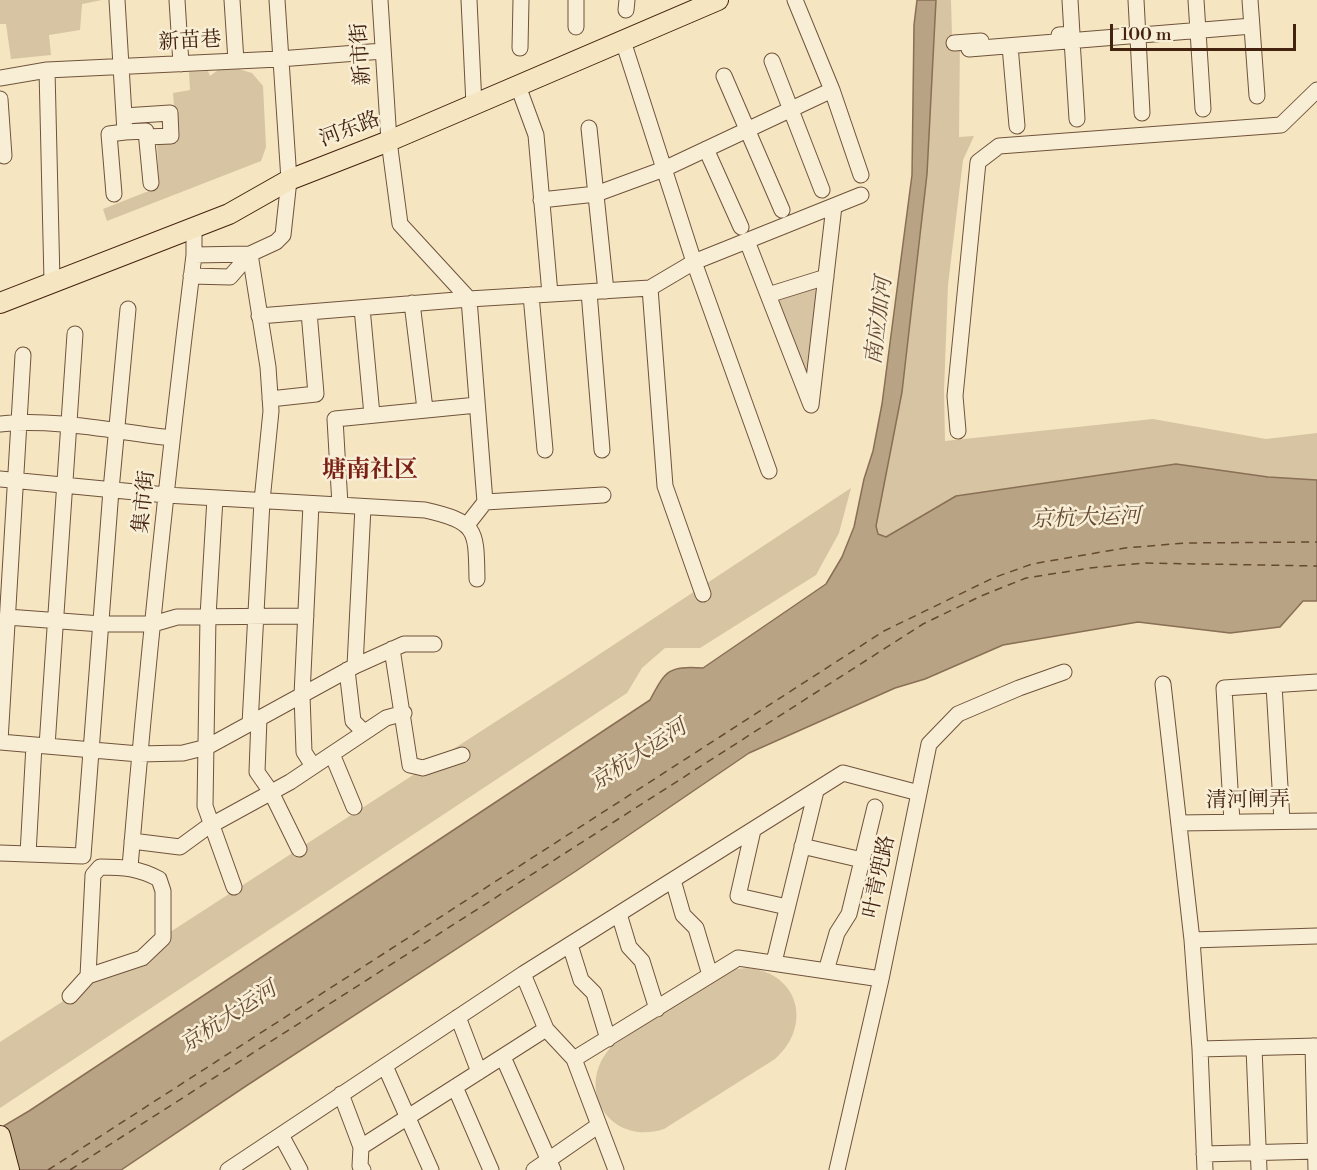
<!DOCTYPE html>
<meta charset="utf-8">
<style>
body{margin:0}
#map{position:relative;width:1317px;height:1170px;overflow:hidden;background:#f5e5c0;font-family:"Libre Bodoni",serif}
canvas{display:block}
.scale{position:absolute;left:1110px;top:24px;width:186px;height:27px;box-sizing:border-box;border:3px solid #43220f;border-top:0;padding-left:8px;font-size:18px;line-height:21px;white-space:nowrap;color:#43220f;-webkit-text-stroke:4px #f8eed6;paint-order:stroke}
</style>
<div id="map">
<canvas width="1317" height="1170"></canvas>
<div class="scale">100 m</div>
</div>
<script>
const ctx = document.querySelector('canvas').getContext('2d');
ctx.lineJoin = 'round';
function fillPath(path, color) {
  ctx.fillStyle = color;
  ctx.fill(path, 'evenodd');
}
function trace(path, color, width, dash) {
  ctx.strokeStyle = color;
  ctx.lineWidth = width;
  ctx.lineCap = dash ? 'butt' : 'round';
  ctx.setLineDash(dash || []);
  ctx.stroke(path);
}
function drawText(font, color, halo, rows, align = 'center') {
  ctx.font = font + ' "Libre Bodoni","Noto Serif SC",serif';
  ctx.lineWidth = 5;
  ctx.setLineDash([]);
  ctx.textBaseline = 'middle';
  ctx.strokeStyle = halo;
  ctx.fillStyle = color;
  for (const [text, x, y, turn = 0] of rows) {
    ctx.save();
    ctx.translate(x, y);
    ctx.rotate((+turn || 0) * Math.PI / 180);
    ctx.textAlign = isNaN(turn) ? turn : align;
    if (halo) ctx.strokeText(text, 0, 0);
    ctx.fillText(text, 0, 0);
    ctx.restore();
  }
}
fillPath(new Path2D(`
 M 0,0 L 102,0 L 82,4 L 80,30 L 49,35 L 51,55 L 11,59 L 6,24 L 0,24 Z
 M 936,0 L 951,0 L 952,36 L 960,36 L 959,137 L 974,136 L 963,160 L 948,285 L 944,390 L 945,441 L 1153,419 L 1266,439 L 1317,433 L 1317,480 L 1268,477 L 1176,464 L 956,496 L 886,537 L 878,534 L 876,526 L 902,392 Z
 M 238,69 L 252,73 L 263,86 L 266,147 L 261,161 L 107,221 L 103,209 L 159,187 L 157,144 L 177,143 L 173,93 L 190,90 L 189,72 L 208,71 L 210,76 L 218,70 Z
 M 819,284 L 809,385 L 776,300 Z
 M 851,488 L 839,533 L 816,575 L 700,648 L 665,648 L 642,668 L 627,693 L 0,1108 L 0,1042 L 571,673 Z
 M 747,968 C 799,972 813,1026 775,1059 L 664,1129 C 609,1147 573,1087 612,1046 L 723,974 L 736,969 Z`), '#d7c4a2');
const water = new Path2D(`
 M 917,0 L 936,0 L 927,174 L 902,392 L 876,526 L 878,534 L 886,537 L 956,496 L 1176,464 L 1268,477 L 1317,480 L 1317,601 L 1303,601 L 1280,627 L 1230,633 L 1138,622 L 1003,645 L 925,679 L 895,688 L 749,753 L 576,871 L 246,1086 L 121,1170 L 0,1170 L 0,1128 L 29,1111 L 650,700 C 666,670 668,666 703,668 L 826,584 L 842,557 L 854,527 L 864,479 L 873,451 L 882,404 L 912,175 L 914,25 Z`);
fillPath(water, '#b8a384');
trace(water, '#896f55', 1.5);
trace(new Path2D(`
 M 48,1170 L 884,631 L 993,578 L 1032,564 L 1125,548 L 1185,543 L 1317,542
 M 70,1170 L 923,624 L 981,596 L 1026,578 L 1090,568 L 1145,563 L 1317,566`), '#664932', 1.5, [8, 6]);
const minor = new Path2D(`
 M 177,0 L 181,64
 M 232,0 L 236,61
 M 380,0 L 389,141 L 400,224 L 469,299 L 485,502 L 467,525
 M 469,0 L 474,105
 M 795,0 L 832,90 L 861,175
 M 1136,0 L 1142,113
 M 1196,0 L 1203,109
 M 1250,0 L 1257,96
 M 626,10 L 627,0
 M 576,27 L 576,0
 M 1059,35 L 1072,34 L 1070,0
 M 1072,40 L 1077,119
 M 623,41 L 694,262 L 769,471
 M 954,43 L 981,41
 M 1010,46 L 1017,126
 M 520,48 L 521,0
 M 969,49 L 1252,26
 M 772,61 L 822,190
 M 47,70 L 52,281
 M 724,76 L 782,210
 M 0,78 L 47,70 L 279,59 L 383,51
 M 518,86 L 536,135 L 550,294
 M 0,99 L 4,156
 M 124,116 L 170,113 L 171,136 L 147,137
 M 589,128 L 606,291
 M 125,132 L 146,131 L 151,183
 M 706,149 L 741,227
 M 114,194 L 109,134 L 125,132 L 117,0
 M 541,200 L 596,194 L 664,169 L 832,90
 M 747,241 L 811,405 L 834,206
 M 194,255 L 250,254 L 276,242 L 283,235 L 289,180 L 277,0
 M 191,276 L 230,277 L 250,254
 M 589,292 L 602,450
 M 531,295 L 545,450
 M 768,295 L 826,277
 M 412,303 L 425,409
 M 362,308 L 372,415
 M 259,316 L 469,299 L 650,288
 M 270,399 L 316,394 L 309,312
 M 0,424 C 55,418 117,432 172,438
 M 958,431 L 955,396 L 978,162 L 999,146 L 1281,125 L 1317,90
 M 0,479 L 166,495 L 425,510 C 478,522 476,530 477,579
 M 215,498 L 208,616 L 205,806 L 234,887
 M 485,502 L 603,495
 M 311,504 L 302,695 L 304,752 L 313,766
 M 340,505 L 335,419 L 477,405
 M 703,594 L 665,486 L 650,288 L 694,262 L 861,195
 M 7,617 L 101,624 L 153,624 L 177,617 L 306,616
 M 392,649 L 410,765 L 423,768 L 462,755
 M 355,666 L 363,507
 M 347,670 L 353,721 L 364,732
 M 1163,684 L 1192,940 L 1200,1049 L 1205,1170
 M 1274,685 L 1282,821
 M 259,718 L 257,772 L 271,792 L 299,849
 M 250,724 L 262,501 L 271,411 L 268,367 L 250,254
 M 0,741 L 23,355
 M 0,742 L 139,754 L 183,753 L 207,747 L 355,666 L 404,644 L 434,644
 M 47,746 L 75,334
 M 332,754 L 354,807
 M 1232,822 L 1224,688 L 1317,682
 M 1179,823 L 1317,821
 M 753,830 L 738,896 L 787,907
 M 132,841 L 180,847 L 206,828 L 290,782 L 386,718 L 404,713
 M 802,846 L 862,860
 M 0,853 L 83,856 L 111,490 L 128,309
 M 28,854 L 34,745
 M 130,867 C 147,663 169,458 194,255 L 194,228
 M 673,880 L 683,915 L 696,928 L 710,975
 M 619,914 L 629,947 L 642,961 L 657,1009
 M 1192,940 L 1317,936
 M 570,945 L 581,980 L 594,993 L 608,1039
 M 774,962 L 816,791
 M 826,971 L 837,933 L 849,914 L 875,807
 M 523,974 L 546,1029 L 574,1059
 M 70,996 L 88,976 L 93,875 L 100,867 C 124,867 138,868 159,879 L 163,891 L 163,938 L 142,958 L 88,976
 M 458,1017 L 479,1072
 M 1313,1046 L 1316,1170
 M 1254,1048 L 1259,1170
 M 1200,1049 L 1317,1046
 M 503,1057 L 553,1170
 M 385,1066 L 431,1170
 M 455,1087 L 491,1170
 M 341,1094 L 361,1147 L 360,1166 L 363,1170
 M 281,1135 L 300,1170
 M 361,1147 L 546,1029
 M 1204,1154 L 1317,1151
 M 228,1170 L 523,974 L 843,773 L 919,793
 M 534,1170 L 599,1125
 M 616,1170 L 574,1059 L 738,958 L 881,979
 M 837,1170 L 881,979 L 929,744 L 958,714 L 1019,688 L 1064,672`);
const major = new Path2D(`
 M 0,303 L 229,214 L 289,180 L 389,141 L 718,0
 M 0,1136 L 9,1170`);
trace(minor, '#70533b', 17);
trace(major, '#43220f', 22);
trace(minor, '#f8eed6', 15);
trace(major, '#f5e5c0', 20);
drawText('21px', '#43220f', '#f8eed6', [
 ["新苗巷",190,42,-3],
 ["新市街",362,54,-94],
 ["河东路",350,130,-21],
 ["集市街",145,502,-84],
 ["清河闸弄",1248,801,-1],
 ["叶青兜路",880,877,-78]
]);
drawText('italic 22px', '#664932', '#f8eed6', [
 ["南应加河",880,321,-83],
 ["京杭大运河",1086,519,-2],
 ["京杭大运河",639,756,-33],
 ["京杭大运河",229,1018,-33]
]);
drawText('bold 24px', '#7a1f14', '#f8eed6', [
 ["塘南社区",370,471]
]);
</script>
